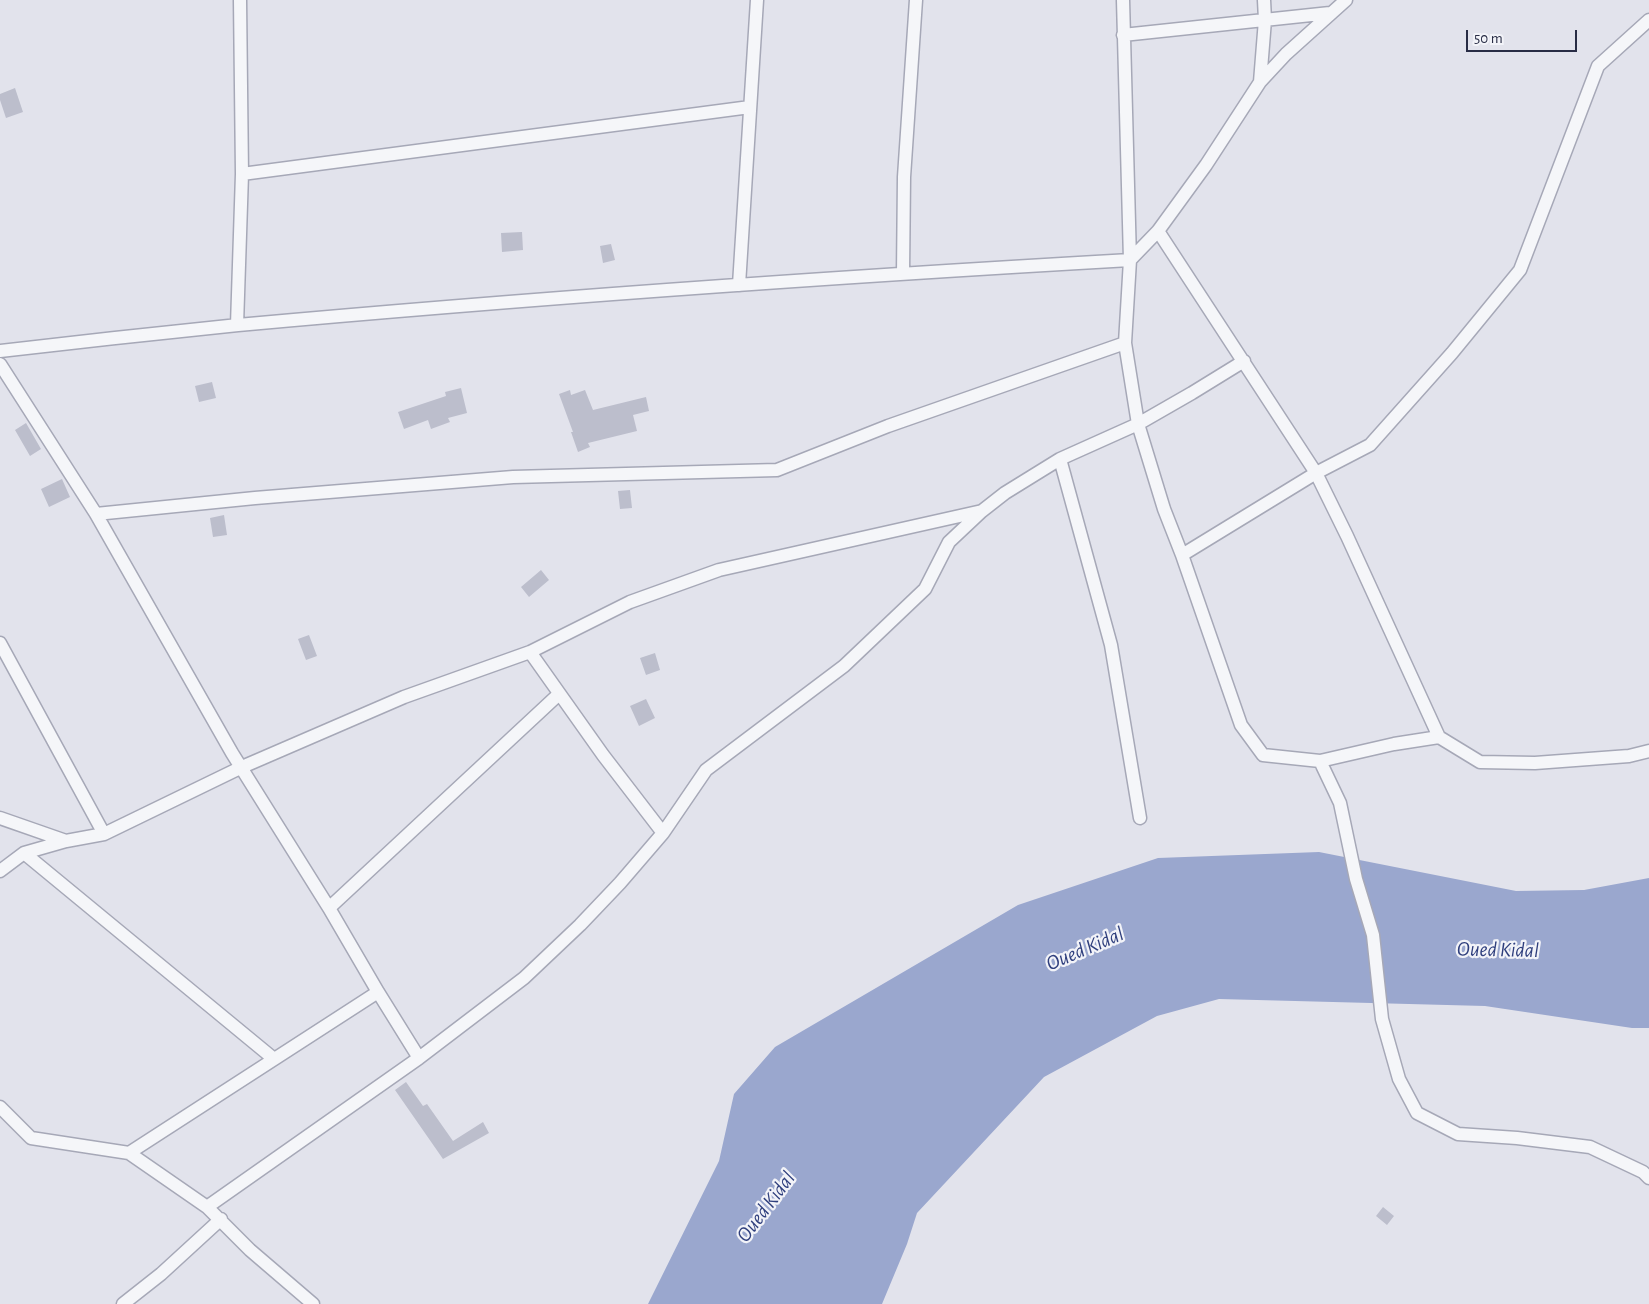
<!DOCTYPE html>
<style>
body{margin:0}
#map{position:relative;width:1649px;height:1304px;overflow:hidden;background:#e2e3ec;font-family:"Alegreya Sans",sans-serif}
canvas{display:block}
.scale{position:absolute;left:1466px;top:30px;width:111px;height:22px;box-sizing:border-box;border:2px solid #282c45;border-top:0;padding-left:6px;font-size:15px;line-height:18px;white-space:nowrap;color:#282c45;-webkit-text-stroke:4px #f2f3f8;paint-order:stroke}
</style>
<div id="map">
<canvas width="1649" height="1304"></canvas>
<div class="scale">50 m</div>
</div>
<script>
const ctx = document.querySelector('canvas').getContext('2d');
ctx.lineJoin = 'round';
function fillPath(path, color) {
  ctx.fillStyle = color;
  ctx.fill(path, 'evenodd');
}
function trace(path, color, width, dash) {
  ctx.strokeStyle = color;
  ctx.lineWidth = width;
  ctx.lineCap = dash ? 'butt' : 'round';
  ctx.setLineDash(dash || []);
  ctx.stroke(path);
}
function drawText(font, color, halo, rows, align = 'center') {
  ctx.font = font + ' "Alegreya Sans",sans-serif';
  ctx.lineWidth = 4.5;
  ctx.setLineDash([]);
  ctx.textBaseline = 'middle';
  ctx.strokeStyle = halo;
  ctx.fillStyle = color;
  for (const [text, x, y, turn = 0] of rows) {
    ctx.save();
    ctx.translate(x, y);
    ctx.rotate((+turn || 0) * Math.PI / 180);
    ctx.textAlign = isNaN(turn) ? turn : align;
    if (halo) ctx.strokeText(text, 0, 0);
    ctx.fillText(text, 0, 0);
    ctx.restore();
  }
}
fillPath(new Path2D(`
 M 1319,852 L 1516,891 L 1584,890 L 1649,878 L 1649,1028 L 1632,1028 L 1485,1006 L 1219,999 L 1157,1016 L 1044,1077 L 917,1213 L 907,1244 L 882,1304 L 648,1304 L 719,1161 L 734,1094 L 775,1047 L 1018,905 L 1158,858 Z`), '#9aa7ce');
fillPath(new Path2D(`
 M 15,88 L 23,112 L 6,118 L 0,100 L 0,94 Z
 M 522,232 L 523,250 L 502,252 L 501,233 Z
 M 611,244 L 615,260 L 603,263 L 600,246 Z
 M 212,382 L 216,398 L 199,402 L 195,386 Z
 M 461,388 L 467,413 L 448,418 L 450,422 L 431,429 L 428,420 L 404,429 L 398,412 L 446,396 L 445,392 Z
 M 570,390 L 571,395 L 585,390 L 593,410 L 646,397 L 649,411 L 633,415 L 637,431 L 588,443 L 590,447 L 578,452 L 571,432 L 573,432 L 559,394 Z
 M 26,423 L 41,449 L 30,456 L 15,430 Z
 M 62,479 L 70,497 L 49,507 L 41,489 Z
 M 630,490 L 632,508 L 620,509 L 618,491 Z
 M 224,515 L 227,535 L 213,537 L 210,518 Z
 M 541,570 L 549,580 L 529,597 L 521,587 Z
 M 309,635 L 317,656 L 306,660 L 298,639 Z
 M 655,653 L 660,670 L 646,675 L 640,658 Z
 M 646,699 L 655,718 L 639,726 L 630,706 Z
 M 406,1082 L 423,1106 L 427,1104 L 453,1141 L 483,1122 L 489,1133 L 443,1159 L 395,1090 Z
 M 1383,1207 L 1394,1216 L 1387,1225 L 1376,1216 Z`), '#bcbecc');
const street = new Path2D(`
 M 1346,0 L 1286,54 L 1260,82 L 1206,165 L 1158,231 L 1130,260 L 1125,343 L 1138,424 L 1164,509 L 1182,555 L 1241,725 L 1263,755 L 1320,761 L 1394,744 L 1439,737
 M 1123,35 L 1330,13
 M 1260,82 L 1265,20 L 1264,0
 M 242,174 L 750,107
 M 1158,231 L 1316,473 L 1347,536 L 1439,737 L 1480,762 L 1535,763 L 1629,756 L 1649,751
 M 903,273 L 904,177 L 916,0
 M 739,285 L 757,0
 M 237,325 L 242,174 L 240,0
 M 0,351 C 79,342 159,333 238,325 C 535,298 833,277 1130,260 L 1123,0
 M 0,364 L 96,514 L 232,753 L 329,908 L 378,992 L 419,1058
 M 1060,459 L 1111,645 L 1140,818
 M 96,514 L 255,498 L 513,477 L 777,470 L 888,426 L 1125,343
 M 1182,555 L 1316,473 L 1370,445 L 1452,353 L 1520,270 L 1598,66 L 1649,20
 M 0,643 L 104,834
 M 530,652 L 603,755 L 663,833
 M 1320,761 L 1340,803 L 1356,879 L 1373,935 L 1382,1019 L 1399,1079 L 1417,1113 L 1458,1134 L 1517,1138 L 1590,1147 L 1643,1172 L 1649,1178
 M 0,818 L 66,841
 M 24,853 L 274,1059
 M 0,871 L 24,853 L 66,841 L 104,834 L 242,767 L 404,697 L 530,652 L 630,602 L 719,570 L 982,511
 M 329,908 L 559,694
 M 0,1107 L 31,1138 L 129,1153 L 207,1207 L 250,1250 L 313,1304
 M 129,1153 L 378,992
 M 207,1207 L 419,1058 L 524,978 L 580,925 L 620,883 L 663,833 L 706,770 L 844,666 L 925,589 L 949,542 L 982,511 L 1005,493 L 1060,459 L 1138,424 L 1192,393 L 1244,361
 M 123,1304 L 161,1274 L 221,1219`);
trace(street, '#a6a8b7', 15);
trace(street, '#f5f6f9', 12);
drawText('italic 21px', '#2f3f7d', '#f2f3f8', [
 ["Oued Kidal",1085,949,-23],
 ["Oued Kidal",1498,950,1],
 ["Oued Kidal",766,1207,-53]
]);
</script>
